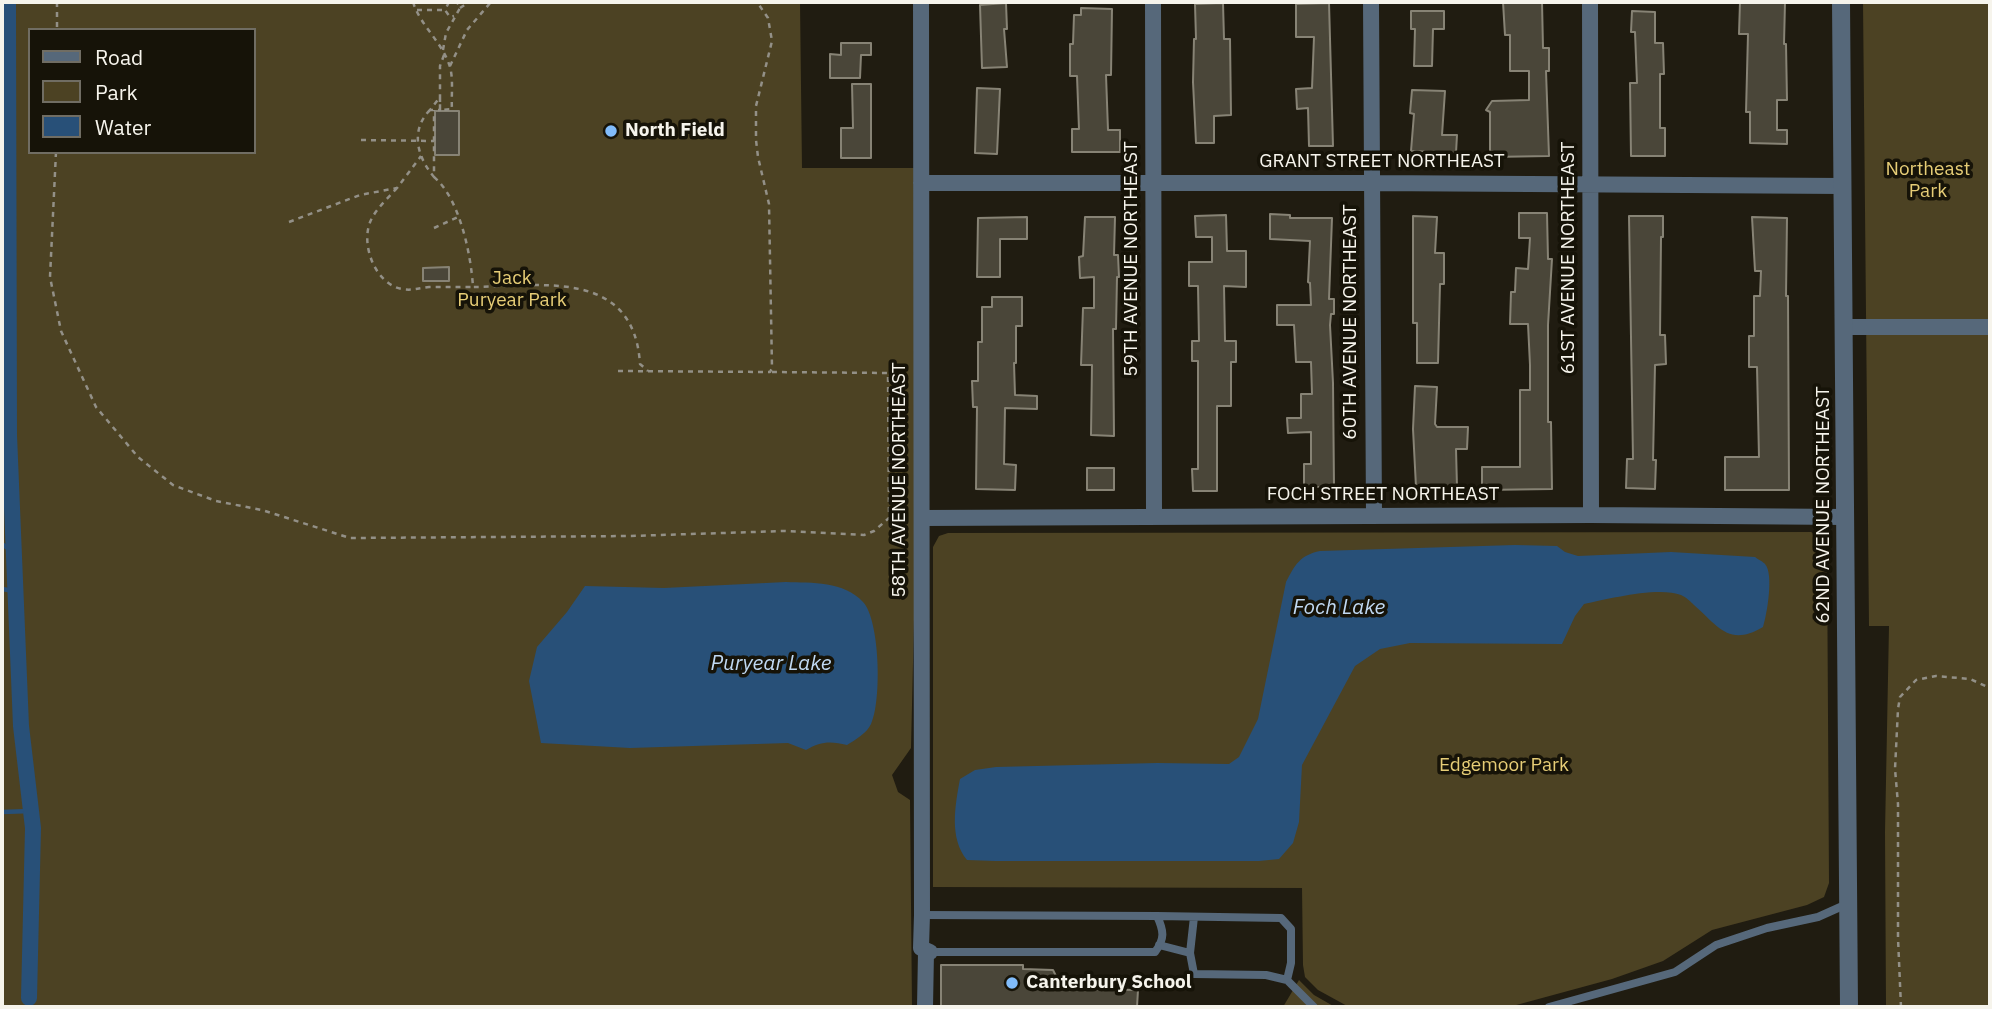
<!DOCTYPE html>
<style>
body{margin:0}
#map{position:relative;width:1992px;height:1009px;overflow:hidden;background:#201c11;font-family:"IBM Plex Sans",sans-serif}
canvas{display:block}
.frame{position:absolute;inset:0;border:4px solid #f6f4ec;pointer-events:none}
.legend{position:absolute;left:28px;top:28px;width:228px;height:126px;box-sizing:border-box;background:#161308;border:2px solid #706d63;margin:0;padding:9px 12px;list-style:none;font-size:21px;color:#f6f4ec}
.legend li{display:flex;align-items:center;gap:14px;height:35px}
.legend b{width:35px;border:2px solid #706d63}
</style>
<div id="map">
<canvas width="1992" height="1009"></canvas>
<div class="frame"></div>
<ul class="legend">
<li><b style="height:9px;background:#56687a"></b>Road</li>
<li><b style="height:19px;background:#4c4223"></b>Park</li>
<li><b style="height:19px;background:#285078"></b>Water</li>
</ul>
</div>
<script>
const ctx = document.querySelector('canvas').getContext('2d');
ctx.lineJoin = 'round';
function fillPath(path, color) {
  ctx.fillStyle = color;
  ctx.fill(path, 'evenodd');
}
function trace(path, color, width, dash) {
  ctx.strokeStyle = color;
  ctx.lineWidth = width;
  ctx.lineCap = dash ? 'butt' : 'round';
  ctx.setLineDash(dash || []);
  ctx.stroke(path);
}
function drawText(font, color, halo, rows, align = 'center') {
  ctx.font = font + ' "IBM Plex Sans",sans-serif';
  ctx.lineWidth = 7;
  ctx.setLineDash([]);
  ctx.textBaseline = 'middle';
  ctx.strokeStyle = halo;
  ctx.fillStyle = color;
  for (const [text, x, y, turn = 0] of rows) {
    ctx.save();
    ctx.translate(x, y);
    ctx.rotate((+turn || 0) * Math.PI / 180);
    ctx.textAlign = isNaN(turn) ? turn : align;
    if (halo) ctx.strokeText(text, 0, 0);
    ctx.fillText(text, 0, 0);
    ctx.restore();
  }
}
fillPath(new Path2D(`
 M 8,2 L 800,2 L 802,168 L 914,168 L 915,577 L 911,748 L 892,775 L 898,792 L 910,800 L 912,1007 L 2,1007 L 2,498 L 12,502 L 8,354 ZM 30,30 L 254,30 L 254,152 L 30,152 Z
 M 1863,2 L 1990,2 L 1990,1007 L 1886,1007 L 1885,832 L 1889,626 L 1869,626 Z
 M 1811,532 L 1823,539 L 1827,548 L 1829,883 L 1824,897 L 1807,905 L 1712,930 L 1663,961 L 1612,979 L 1509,1007 L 1349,1007 L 1318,990 L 1305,977 L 1303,965 L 1302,888 L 933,887 L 933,547 L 939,536 L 948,533 Z
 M 1299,980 L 1314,995 L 1335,1007 L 1283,1007 Z`), '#4c4223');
fillPath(new Path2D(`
 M 1515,545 L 1557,546 L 1565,552 L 1578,556 L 1671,552 L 1755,557 C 1756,558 1765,563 1765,564 C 1774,574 1767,614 1763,627 C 1729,647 1719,627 1694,605 C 1691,602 1686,597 1681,595 C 1659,586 1607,599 1584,604 L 1575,616 L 1562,644 L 1410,643 L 1380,649 L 1355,666 L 1302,765 L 1299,822 L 1293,843 L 1279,859 L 1259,861 L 995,861 L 967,860 C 949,838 955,806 960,779 L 975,770 L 996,767 L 1157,763 L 1229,764 L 1239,757 L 1258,719 L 1286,582 C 1295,565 1300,555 1320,551 Z
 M 786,582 C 812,583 844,581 863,602 C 880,620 882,701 871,724 C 867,733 855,740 847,745 C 831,741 821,741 806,750 L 788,743 L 630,748 L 541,743 L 529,681 L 537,647 L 567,612 L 585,586 L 664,588 Z`), '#285078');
trace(new Path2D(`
 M 2,544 L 13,552
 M 2,589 L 14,591
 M 2,812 L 31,811`), '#285078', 4.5);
trace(new Path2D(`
 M 8,2 L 9,435 L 21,726 L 33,828 L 29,998`), '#285078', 16);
const building = new Path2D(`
 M 1503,2 L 1542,2 L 1543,48 L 1549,48 L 1549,71 L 1546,71 L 1549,156 L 1490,157 L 1490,112 L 1486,110 L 1492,101 L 1529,100 L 1529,71 L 1510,71 L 1510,35 L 1505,35 Z
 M 1740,2 L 1785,2 L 1784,44 L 1786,44 L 1787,100 L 1777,100 L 1777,130 L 1787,130 L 1787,144 L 1750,143 L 1750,112 L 1746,112 L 1748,34 L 1739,34 Z
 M 1006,3 L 1007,29 L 1004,29 L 1007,67 L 982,68 L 980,5 Z
 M 1223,3 L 1224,39 L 1230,39 L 1231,115 L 1214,116 L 1214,143 L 1196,143 L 1193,82 L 1194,39 L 1196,39 L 1195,4 Z
 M 1329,3 L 1333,146 L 1309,146 L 1308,108 L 1297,109 L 1296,89 L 1312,88 L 1314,37 L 1296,37 L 1296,4 Z
 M 1081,8 L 1112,9 L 1111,75 L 1106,75 L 1108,130 L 1120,130 L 1120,152 L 1072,152 L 1072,129 L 1079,129 L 1077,76 L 1070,76 L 1070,44 L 1073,44 L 1074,15 L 1081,15 Z
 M 1411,11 L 1444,11 L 1444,29 L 1433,29 L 1432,66 L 1414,66 L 1415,29 L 1411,29 Z
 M 1632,11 L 1655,12 L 1655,43 L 1663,43 L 1664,74 L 1660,74 L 1660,128 L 1665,128 L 1665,156 L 1631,156 L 1630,83 L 1637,83 L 1635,32 L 1631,32 Z
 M 841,43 L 871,43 L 871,55 L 861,55 L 860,78 L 830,78 L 830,54 L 841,55 Z
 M 852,84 L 871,84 L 871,158 L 841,158 L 841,128 L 853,128 Z
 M 977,88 L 1000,89 L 997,154 L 975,153 Z
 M 1412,90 L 1445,91 L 1442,135 L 1457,135 L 1456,153 L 1411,151 L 1414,114 L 1410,113 Z
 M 435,111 L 459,111 L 459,155 L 435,155 Z
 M 1519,213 L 1547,213 L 1548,259 L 1552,259 L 1548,325 L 1548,422 L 1551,422 L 1552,489 L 1482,490 L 1482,467 L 1520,467 L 1520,390 L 1530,390 L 1530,365 L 1528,324 L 1510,324 L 1511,292 L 1515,292 L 1516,268 L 1528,269 L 1530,238 L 1519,238 Z
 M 1270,214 L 1290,215 L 1290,218 L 1332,218 L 1329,299 L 1334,299 L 1334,314 L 1331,314 L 1330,325 L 1333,383 L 1334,487 L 1304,487 L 1304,464 L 1311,464 L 1311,432 L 1288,433 L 1287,418 L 1301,418 L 1301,394 L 1312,394 L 1311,362 L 1296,362 L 1294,325 L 1277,325 L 1277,305 L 1311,305 L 1310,283 L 1308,282 L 1310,241 L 1270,239 Z
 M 1226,215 L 1227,251 L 1246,251 L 1246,287 L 1224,286 L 1225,341 L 1236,341 L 1236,362 L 1231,362 L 1231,406 L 1217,406 L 1217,491 L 1193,491 L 1192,469 L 1198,469 L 1198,361 L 1192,361 L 1192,341 L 1199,341 L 1198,286 L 1189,286 L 1189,262 L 1212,262 L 1212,237 L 1196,237 L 1195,216 Z
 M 1413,216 L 1437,217 L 1435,253 L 1444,253 L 1444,284 L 1440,284 L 1438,363 L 1417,363 L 1417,323 L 1413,323 Z
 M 1629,216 L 1663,216 L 1663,237 L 1661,237 L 1660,335 L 1665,335 L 1666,364 L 1655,365 L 1653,460 L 1656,460 L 1655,489 L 1626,488 L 1627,459 L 1633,459 Z
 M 1027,217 L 1027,239 L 1000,239 L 1000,277 L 977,277 L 978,218 Z
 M 1085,217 L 1115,217 L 1114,255 L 1118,255 L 1119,277 L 1117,277 L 1116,329 L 1113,329 L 1114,436 L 1091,435 L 1092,365 L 1081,365 L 1083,308 L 1094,308 L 1094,277 L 1080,278 L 1079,257 L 1083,256 Z
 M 1752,217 L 1787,218 L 1786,296 L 1788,296 L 1789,490 L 1725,490 L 1725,457 L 1759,457 L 1757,367 L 1749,367 L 1749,336 L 1754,336 L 1754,296 L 1760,296 L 1761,271 L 1755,271 Z
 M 449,267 L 449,281 L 423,281 L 423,268 Z
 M 992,297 L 1022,297 L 1022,326 L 1016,326 L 1016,363 L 1014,363 L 1015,395 L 1037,396 L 1037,409 L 1005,408 L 1004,464 L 1016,465 L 1015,490 L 976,489 L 977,407 L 973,407 L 972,381 L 978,381 L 978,342 L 982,342 L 982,307 L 992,307 Z
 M 1415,386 L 1437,387 L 1435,424 L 1437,427 L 1468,427 L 1467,449 L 1456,449 L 1457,487 L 1416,487 L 1413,429 Z
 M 1087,468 L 1114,468 L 1114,490 L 1087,490 Z
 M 941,965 L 1023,965 L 1023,969 L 1053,970 L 1057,978 L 1084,978 L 1084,989 L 1138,990 L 1137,1007 L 941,1007 Z`);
fillPath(building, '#4a4639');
trace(building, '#878375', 2);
trace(new Path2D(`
 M 57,2 L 57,30
 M 413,2 C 420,25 441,41 449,64 C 454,77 451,96 452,109 L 440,110 L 440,66 L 444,55
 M 449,2 L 445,10 L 450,17 L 454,16
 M 460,8 L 469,2
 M 417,10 L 445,10
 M 443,50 L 446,33 L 460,8 L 457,2
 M 450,66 L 467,30 L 491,2
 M 440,97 L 440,110 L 430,110 Z
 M 430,110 C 410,130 417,157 434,177 L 434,110
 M 361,140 L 434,141
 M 56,152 L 50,277 L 61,331 L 96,407 L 138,457 L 173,485 L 216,501 L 262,510 L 350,538 L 630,536 L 784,531 L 864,535 L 874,531 L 889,518 L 888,373 L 770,372
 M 434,177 C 460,199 471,255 473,287 C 541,286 634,268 640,364 L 648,371
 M 397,188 C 389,197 378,207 372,218 C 359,241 374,284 402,289 C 412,291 419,288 429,287 C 444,287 458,287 473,287
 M 289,222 L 360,195 L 397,188 L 421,156
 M 434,228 L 458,217
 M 618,371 L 770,372 L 772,368 L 769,204 L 758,157 L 756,140 L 756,106 L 772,41 L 768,18 L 757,2
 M 1901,1007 L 1898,938 L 1898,804 L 1895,769 L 1898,709 L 1900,697 L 1916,680 L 1936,676 L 1970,679 L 1990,688`), '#939087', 2.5, [5, 5]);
trace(new Path2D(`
 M 922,915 L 1157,916 C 1164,931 1165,939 1155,952 L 930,952
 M 1157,916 L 1281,918 L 1291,929 L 1291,963 L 1287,980 L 1266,975 L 1194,974 L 1190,953 L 1159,945
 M 1190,953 L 1194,917
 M 1287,980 L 1314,1007
 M 1549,1007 L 1675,972 L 1716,945 L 1767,928 L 1818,917 L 1847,904`), '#56687a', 8);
trace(new Path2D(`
 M 921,2 C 922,306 920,610 922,915 L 921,948 L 930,952
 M 1153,2 L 1154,516
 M 1371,2 L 1374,516
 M 1590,2 L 1591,515
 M 921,183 L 1372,183 L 1843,186
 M 1845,327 L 1990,327
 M 922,518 L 1591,515 L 1845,517
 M 925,1007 L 926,952`), '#56687a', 16);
trace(new Path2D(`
 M 1841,2 L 1849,1007`), '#56687a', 18);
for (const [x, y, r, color] of [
 [611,131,7,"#81bcfa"],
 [1012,983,7,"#81bcfa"]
]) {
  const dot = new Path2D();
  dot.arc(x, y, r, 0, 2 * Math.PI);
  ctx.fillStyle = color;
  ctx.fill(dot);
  trace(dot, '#161308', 2.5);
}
drawText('bold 19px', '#f6f4ec', '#161308', [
 ["North Field",625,131],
 ["Canterbury School",1026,983]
], 'left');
drawText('19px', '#f6f4ec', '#161308', [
 ["GRANT STREET NORTHEAST",1382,162],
 ["61ST AVENUE NORTHEAST",1569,258,-90],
 ["59TH AVENUE NORTHEAST",1132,259,-90],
 ["60TH AVENUE NORTHEAST",1351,322,-90],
 ["58TH AVENUE NORTHEAST",900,480,-90],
 ["FOCH STREET NORTHEAST",1383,495],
 ["62ND AVENUE NORTHEAST",1824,505,-90]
]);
drawText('19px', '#e6cd76', '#161308', [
 ["Northeast",1928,170],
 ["Park",1928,192],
 ["Jack",512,279],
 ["Puryear Park",512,301],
 ["Edgemoor Park",1504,766]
]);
drawText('italic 21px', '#c0d9f3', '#161308', [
 ["Foch Lake",1339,608],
 ["Puryear Lake",771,664]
]);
</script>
